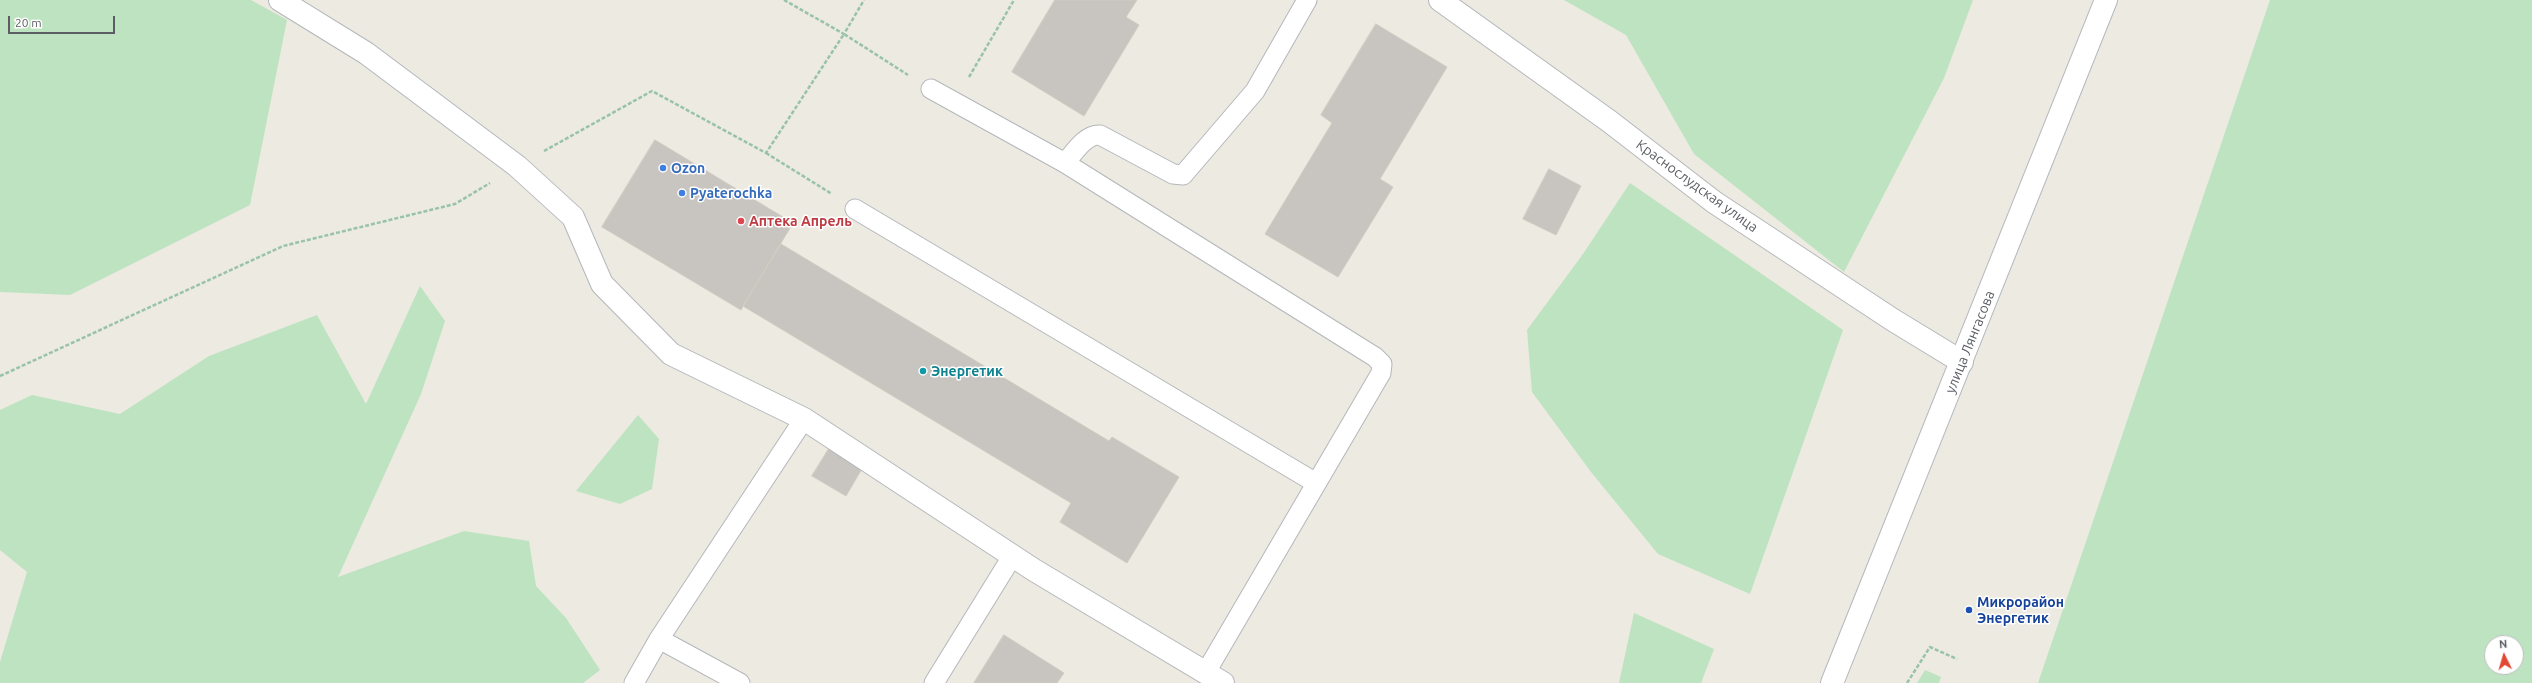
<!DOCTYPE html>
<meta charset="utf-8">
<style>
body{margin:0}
#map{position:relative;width:2532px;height:683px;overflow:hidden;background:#eceae1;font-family:Ubuntu,sans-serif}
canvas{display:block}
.north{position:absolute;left:2484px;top:635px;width:40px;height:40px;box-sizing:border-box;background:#fff;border:1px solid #bdbec0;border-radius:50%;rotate:355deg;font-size:11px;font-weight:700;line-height:16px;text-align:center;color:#5a5d62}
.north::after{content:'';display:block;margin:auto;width:14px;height:18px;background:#e14933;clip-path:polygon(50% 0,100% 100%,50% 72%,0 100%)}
.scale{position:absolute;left:8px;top:16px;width:107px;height:18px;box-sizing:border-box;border:2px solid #5a5d62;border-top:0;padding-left:5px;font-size:12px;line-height:14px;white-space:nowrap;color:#5a5d62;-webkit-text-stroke:3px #fff;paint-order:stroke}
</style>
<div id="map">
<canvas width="2532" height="683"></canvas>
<div class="north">N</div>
<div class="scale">20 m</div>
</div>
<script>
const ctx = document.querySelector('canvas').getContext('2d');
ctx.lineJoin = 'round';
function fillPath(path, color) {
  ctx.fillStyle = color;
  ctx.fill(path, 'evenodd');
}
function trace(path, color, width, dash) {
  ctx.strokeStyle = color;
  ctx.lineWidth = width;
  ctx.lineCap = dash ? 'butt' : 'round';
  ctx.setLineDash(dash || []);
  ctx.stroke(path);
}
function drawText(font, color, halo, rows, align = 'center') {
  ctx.font = font + ' Ubuntu,sans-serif';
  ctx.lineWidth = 3;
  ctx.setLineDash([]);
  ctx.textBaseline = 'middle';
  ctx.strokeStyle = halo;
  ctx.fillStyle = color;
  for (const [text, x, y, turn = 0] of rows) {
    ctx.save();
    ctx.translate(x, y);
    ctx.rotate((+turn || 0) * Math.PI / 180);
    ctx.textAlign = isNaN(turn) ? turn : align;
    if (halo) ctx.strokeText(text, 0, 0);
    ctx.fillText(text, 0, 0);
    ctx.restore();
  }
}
fillPath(new Path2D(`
 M 0,0 L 251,0 L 287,20 L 250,205 L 70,295 L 0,292 Z
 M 1564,0 L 1973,0 L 1944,78 L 1844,272 L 1694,154 L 1626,35 Z
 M 2270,0 L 2532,0 L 2532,683 L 2038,683 ZM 2492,643 L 2516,643 L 2516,667 L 2492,667 Z
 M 1630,183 L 1843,330 L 1750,594 L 1658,554 L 1591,472 L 1532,392 L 1527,330 L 1583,254 Z
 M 420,286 L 445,321 L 421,394 L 338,577 L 464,531 L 529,541 L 536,586 L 566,618 L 600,670 L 583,683 L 0,683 L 0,662 L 27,572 L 0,550 L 0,410 L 32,395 L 120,414 L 209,356 L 317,315 L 366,404 Z
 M 638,415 L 659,439 L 652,489 L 620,504 L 576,491 Z
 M 1634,613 L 1714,649 L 1701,683 L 1619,683 Z
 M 1925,670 L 1941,677 L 1939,683 L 1917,683 Z`), '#bee3c0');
const building = new Path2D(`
 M 1055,0 L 1137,0 L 1126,17 L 1139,25 L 1084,116 L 1012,72 Z
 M 1376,24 L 1447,67 L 1380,179 L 1393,187 L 1338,277 L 1265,234 L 1332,123 L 1321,115 Z
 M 655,140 L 793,223 L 741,310 L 602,227 Z
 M 1549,169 L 1581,186 L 1556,235 L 1523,219 Z
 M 781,244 L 1109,441 L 1112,437 L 1179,477 L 1127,563 L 1060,522 L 1071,503 L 743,306 Z
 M 830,447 L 863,467 L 846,496 L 812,476 Z
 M 1004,635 L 1064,673 L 1057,683 L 974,683 Z`);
fillPath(building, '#c8c4bf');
trace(building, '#d0ccc0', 1);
const lane = new Path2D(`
 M 931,89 L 1065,163 L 1375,357 L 1382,364 L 1381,373 L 1206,672
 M 1065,163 C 1074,153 1085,134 1100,135 L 1173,174 L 1183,175 L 1255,91 L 1307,0
 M 855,209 L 1316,483
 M 659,639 L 740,683
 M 634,683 L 659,639 L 804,419
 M 934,683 L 1013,555`);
const street = new Path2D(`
 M 280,0 L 366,53 L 517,166 L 573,217 L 602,284 L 671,354 L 804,419 L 1034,570 L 1223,683
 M 1440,0 L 1609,121 L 1714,202 L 1893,320 L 1962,362`);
const secondary = new Path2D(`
 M 1832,683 L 2106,0`);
trace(lane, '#b4b7bb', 21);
trace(street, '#b4b7bb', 24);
trace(secondary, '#b5b8bd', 24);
trace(new Path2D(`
 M 784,0 L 844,34 L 864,0
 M 969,77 L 1014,0
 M 544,151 L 652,91 L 766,153 L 844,34 L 908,75
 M 766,153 L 832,194
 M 0,376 L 283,246 L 455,204 L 490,183
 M 1907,683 L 1930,647 L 1957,659`), '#98c3a7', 2.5, [4, 2]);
trace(lane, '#fff', 19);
trace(street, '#fff', 22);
trace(secondary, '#fff', 22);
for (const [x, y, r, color] of [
 [663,168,4,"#3f7fe0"],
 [682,193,4,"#3f7fe0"],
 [741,221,4,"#e0444e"],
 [923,371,4,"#0f9aa8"],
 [1969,610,4,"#1a4fb4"]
]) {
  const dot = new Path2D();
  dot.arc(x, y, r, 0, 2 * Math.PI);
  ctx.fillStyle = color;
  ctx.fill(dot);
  trace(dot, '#fff', 1.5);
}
drawText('bold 14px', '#366cbe', '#fff', [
 ["Ozon",671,168],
 ["Pyaterochka",690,193]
], 'left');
drawText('14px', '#5a5d62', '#fff', [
 ["Краснослудская улица",1697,186,36],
 ["улица Лянгасова",1970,342,-68]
]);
drawText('bold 14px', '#be3a42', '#fff', [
 ["Аптека Апрель",749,221]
], 'left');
drawText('bold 14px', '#0d838f', '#fff', [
 ["Энергетик",931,371]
], 'left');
drawText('bold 14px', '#164399', '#fff', [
 ["Микрорайон",1977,602],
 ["Энергетик",1977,618]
], 'left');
</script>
